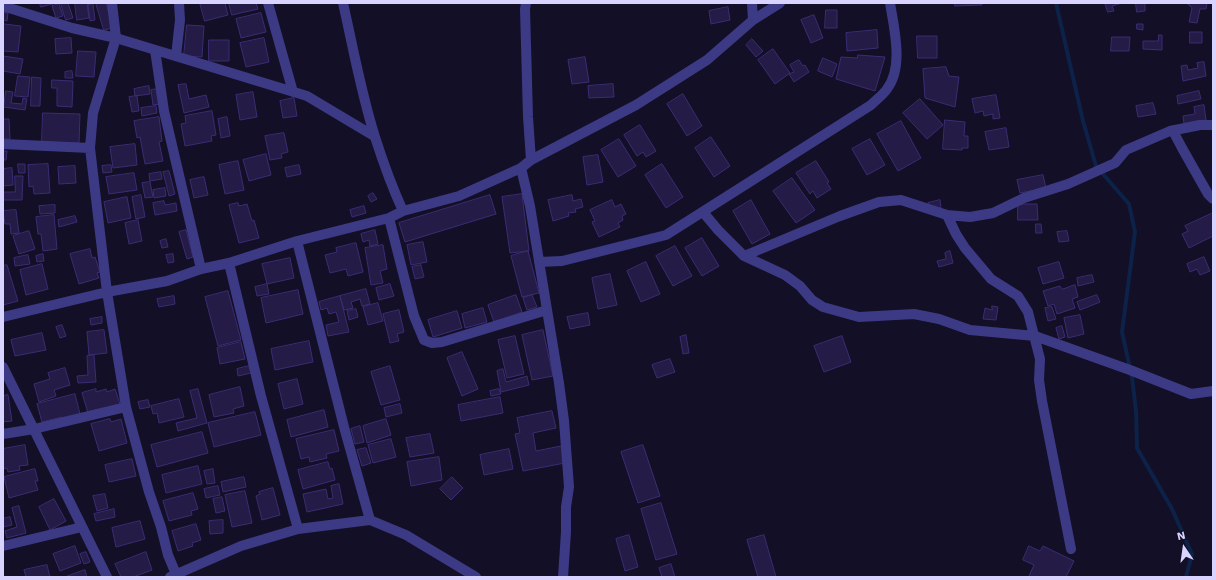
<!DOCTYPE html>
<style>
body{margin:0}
#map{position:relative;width:1216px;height:580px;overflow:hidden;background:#130f26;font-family:"Work Sans",sans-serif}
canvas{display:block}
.frame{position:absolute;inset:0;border:4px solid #d9d4ff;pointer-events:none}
.north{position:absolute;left:1164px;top:528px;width:40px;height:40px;-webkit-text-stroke:3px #130f26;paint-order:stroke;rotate:347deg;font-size:11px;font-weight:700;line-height:16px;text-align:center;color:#d9d4ff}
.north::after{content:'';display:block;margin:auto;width:14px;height:18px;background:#d9d4ff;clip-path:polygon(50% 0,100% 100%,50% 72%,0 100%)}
</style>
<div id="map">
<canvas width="1216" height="580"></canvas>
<div class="frame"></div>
<div class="north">N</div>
</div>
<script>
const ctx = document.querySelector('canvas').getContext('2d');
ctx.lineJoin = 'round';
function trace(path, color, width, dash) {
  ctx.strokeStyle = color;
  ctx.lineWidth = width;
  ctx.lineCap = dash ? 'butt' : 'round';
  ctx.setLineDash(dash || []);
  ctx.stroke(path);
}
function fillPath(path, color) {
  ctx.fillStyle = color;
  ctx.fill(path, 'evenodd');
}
trace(new Path2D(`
 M 1056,3 L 1083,121 L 1096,166 L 1129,204 L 1135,232 L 1122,332 L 1132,377 L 1136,411 L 1137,448 L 1172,509 L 1192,554 L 1186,577`), '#0c2248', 4);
const building = new Path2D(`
 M 40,3 L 56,3 L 41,7 Z
 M 61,3 L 68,3 L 73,18 L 66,20 Z
 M 75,3 L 87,3 L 89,18 L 77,20 Z
 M 96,3 L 106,3 L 113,28 L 104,30 Z
 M 200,3 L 225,3 L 228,15 L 205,21 Z
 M 229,3 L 256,3 L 258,9 L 232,15 Z
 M 955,3 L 982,3 L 982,5 L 955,6 Z
 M 1105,3 L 1122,3 L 1112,6 L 1114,11 L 1108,12 Z
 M 1136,3 L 1145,3 L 1145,11 L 1137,12 Z
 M 1187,3 L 1207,3 L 1206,9 L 1200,9 L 1197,23 L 1189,22 L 1192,8 Z
 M 59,4 L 63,16 L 56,18 L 52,6 Z
 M 93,4 L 95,20 L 90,21 L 88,5 Z
 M 728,7 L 730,20 L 711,24 L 709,11 Z
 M 826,10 L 837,10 L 837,28 L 825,28 Z
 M 3,12 L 8,13 L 7,21 L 3,20 Z
 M 261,13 L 266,32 L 241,38 L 236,19 Z
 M 814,15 L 823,38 L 811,43 L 801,20 Z
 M 4,24 L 21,26 L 18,52 L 3,51 Z
 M 1137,24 L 1143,24 L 1143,30 L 1137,29 Z
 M 187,25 L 204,26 L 202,57 L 184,56 Z
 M 877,30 L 878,48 L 847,51 L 846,33 Z
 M 1190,32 L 1202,32 L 1202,43 L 1190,43 Z
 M 1159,35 L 1162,35 L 1162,50 L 1143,49 L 1143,41 L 1158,41 Z
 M 917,36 L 937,36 L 937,58 L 918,58 Z
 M 1112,37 L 1130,37 L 1129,51 L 1111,51 Z
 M 71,38 L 72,53 L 56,54 L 55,39 Z
 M 264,38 L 269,62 L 246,67 L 240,43 Z
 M 752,39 L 763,51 L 756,57 L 746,45 Z
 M 209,40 L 229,40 L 229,61 L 209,61 Z
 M 773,49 L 790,73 L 775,84 L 758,60 Z
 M 78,51 L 96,52 L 94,77 L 76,76 Z
 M 858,55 L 885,57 L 875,91 L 836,79 L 841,57 L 857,58 Z
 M 3,56 L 23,59 L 20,74 L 3,71 Z
 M 585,57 L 589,82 L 572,84 L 568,60 Z
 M 823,58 L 837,64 L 832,77 L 818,71 Z
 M 799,60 L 803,66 L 805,65 L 809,72 L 794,82 L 789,74 L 794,72 L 790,65 Z
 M 1204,62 L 1206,76 L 1183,81 L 1181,66 L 1187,65 L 1188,70 L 1198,68 L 1197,63 Z
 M 946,67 L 949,76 L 959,77 L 955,107 L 925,98 L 923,69 Z
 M 72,71 L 73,78 L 65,78 L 65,72 Z
 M 18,76 L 30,77 L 28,97 L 15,96 Z
 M 32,77 L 41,78 L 40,106 L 31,106 Z
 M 52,80 L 73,81 L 72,107 L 57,106 L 57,88 L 52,88 Z
 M 186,84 L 189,99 L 206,95 L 209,107 L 184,113 L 178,85 Z
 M 613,84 L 614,97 L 589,98 L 588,86 Z
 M 149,86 L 150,94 L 135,96 L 134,89 Z
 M 158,89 L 160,104 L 153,105 L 151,90 Z
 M 6,91 L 13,92 L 11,103 L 22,104 L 23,98 L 27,99 L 25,110 L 4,107 Z
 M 1199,91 L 1201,99 L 1178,104 L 1177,96 Z
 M 253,92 L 257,117 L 240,120 L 236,95 Z
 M 683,94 L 702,126 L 687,136 L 667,104 Z
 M 996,95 L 1000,118 L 993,119 L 993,114 L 984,116 L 983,111 L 975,113 L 972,99 Z
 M 137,96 L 139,111 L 132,112 L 129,97 Z
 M 294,98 L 297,116 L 283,118 L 280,101 Z
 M 920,99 L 943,125 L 927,139 L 903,113 Z
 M 1153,103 L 1156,114 L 1138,117 L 1136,106 Z
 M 1204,105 L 1206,120 L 1184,124 L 1183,116 L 1195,114 L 1194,107 Z
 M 156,106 L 157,113 L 142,116 L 141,108 Z
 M 212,111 L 216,135 L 211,136 L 212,141 L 185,146 L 181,124 L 186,123 L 185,116 Z
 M 43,113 L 80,114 L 79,143 L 42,142 Z
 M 159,117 L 162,141 L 159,142 L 163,161 L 145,164 L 140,137 L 137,138 L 134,121 Z
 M 227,117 L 230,136 L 221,138 L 218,119 Z
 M 3,119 L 9,119 L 10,139 L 3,139 Z
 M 945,120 L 965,122 L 964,136 L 968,136 L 968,148 L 962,148 L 962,150 L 943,149 Z
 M 901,121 L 921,158 L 898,171 L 877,134 Z
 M 640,125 L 656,151 L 646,157 L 643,152 L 637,156 L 624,135 Z
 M 1006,128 L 1009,147 L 989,150 L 985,132 Z
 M 284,133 L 288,152 L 281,154 L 282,158 L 270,160 L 265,136 Z
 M 711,137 L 730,166 L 714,177 L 695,148 Z
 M 619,139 L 636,166 L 618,177 L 601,150 Z
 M 870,139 L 885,165 L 867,175 L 852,149 Z
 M 135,144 L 137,165 L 113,168 L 110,147 Z
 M 3,151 L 7,151 L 6,160 L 3,160 Z
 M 266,154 L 271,175 L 249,181 L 243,160 Z
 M 598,155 L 603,182 L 587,185 L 583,157 Z
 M 238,161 L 244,190 L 225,194 L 219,165 Z
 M 816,161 L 829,182 L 827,183 L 831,189 L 817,198 L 813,191 L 810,194 L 796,173 Z
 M 18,164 L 25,164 L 25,173 L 19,173 Z
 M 48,164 L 50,193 L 34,194 L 33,186 L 29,187 L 28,165 Z
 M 662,164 L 683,197 L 666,208 L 645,175 Z
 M 111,165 L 112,172 L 103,173 L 102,166 Z
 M 299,165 L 301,174 L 287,177 L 285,168 Z
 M 75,166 L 76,183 L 59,184 L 58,167 Z
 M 12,168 L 13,185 L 3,186 L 3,169 Z
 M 169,171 L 175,194 L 169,196 L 163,172 Z
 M 161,172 L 162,179 L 150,181 L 149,174 Z
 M 134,173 L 137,190 L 109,194 L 106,177 Z
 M 1043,175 L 1046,188 L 1020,193 L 1017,180 Z
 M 15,176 L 23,176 L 22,200 L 3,200 L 3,192 L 15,192 Z
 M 204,177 L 208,195 L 194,198 L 190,180 Z
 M 792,178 L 815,210 L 796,223 L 773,191 Z
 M 150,182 L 153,197 L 145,198 L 142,183 Z
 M 165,188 L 166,196 L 154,198 L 153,190 Z
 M 373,193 L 377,199 L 371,202 L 368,196 Z
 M 522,194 L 529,251 L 510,253 L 502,197 Z
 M 141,195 L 145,217 L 136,219 L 132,197 Z
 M 490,195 L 496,214 L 405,242 L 399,223 Z
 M 572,195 L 573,201 L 581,199 L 583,207 L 575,209 L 576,212 L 568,213 L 569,216 L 553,221 L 548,200 Z
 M 127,197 L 131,218 L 108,223 L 104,202 Z
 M 612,200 L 615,207 L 621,204 L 626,214 L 622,216 L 623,220 L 618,223 L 620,227 L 599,237 L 592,222 L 595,221 L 590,210 Z
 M 751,200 L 770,234 L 752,244 L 733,211 Z
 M 940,200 L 941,208 L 930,209 L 928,203 Z
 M 164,201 L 165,205 L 176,203 L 177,211 L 155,215 L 153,203 Z
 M 238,203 L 239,206 L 247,204 L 252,221 L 254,220 L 259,238 L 239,243 L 229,205 Z
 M 1018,204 L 1037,204 L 1038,220 L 1018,220 Z
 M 55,205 L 55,213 L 40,214 L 39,206 Z
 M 364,206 L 366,213 L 352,217 L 350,210 Z
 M 16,210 L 19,233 L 11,234 L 10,224 L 5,224 L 3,211 Z
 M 1213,213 L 1213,236 L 1189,248 L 1182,234 L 1188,231 L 1185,226 Z
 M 54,215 L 57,249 L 43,251 L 41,234 L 38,234 L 36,217 Z
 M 75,216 L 77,222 L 59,227 L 58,220 Z
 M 138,220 L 142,241 L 129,244 L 125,223 Z
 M 1036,224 L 1041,224 L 1042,233 L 1036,233 Z
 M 186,230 L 193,257 L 187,259 L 179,232 Z
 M 375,230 L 378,244 L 370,246 L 369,240 L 363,242 L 361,234 Z
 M 29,231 L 35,249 L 19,254 L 13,236 Z
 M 1067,231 L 1069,241 L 1059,242 L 1057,232 Z
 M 702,238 L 719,266 L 702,276 L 685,248 Z
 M 166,239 L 168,247 L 162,248 L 160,241 Z
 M 423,242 L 427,262 L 411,265 L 407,245 Z
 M 356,243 L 363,272 L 348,276 L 346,269 L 330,273 L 325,255 L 337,252 L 336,248 Z
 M 383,245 L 387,269 L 380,271 L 383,283 L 371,285 L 365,248 Z
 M 675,246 L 692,276 L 673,286 L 656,256 Z
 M 90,249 L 92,258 L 95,257 L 100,272 L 97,273 L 99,278 L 79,284 L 70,254 Z
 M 528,251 L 539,293 L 522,297 L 511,256 Z
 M 950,251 L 953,263 L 939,267 L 937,261 L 946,259 L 945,253 Z
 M 43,254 L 44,261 L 37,262 L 36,256 Z
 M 173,254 L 174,262 L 168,263 L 166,255 Z
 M 28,255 L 30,264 L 15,266 L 14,258 Z
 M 1204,257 L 1210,271 L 1200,275 L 1197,269 L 1190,272 L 1187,264 Z
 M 290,258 L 294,278 L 267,284 L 262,264 Z
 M 646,262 L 660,294 L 641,302 L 627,271 Z
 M 1059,262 L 1064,278 L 1043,284 L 1038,268 Z
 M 42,264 L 48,289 L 26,295 L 20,270 Z
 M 7,265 L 18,301 L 3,305 L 3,266 Z
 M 421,265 L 424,277 L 415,279 L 412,267 Z
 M 610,274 L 617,305 L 598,309 L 592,278 Z
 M 1092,275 L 1094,282 L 1078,286 L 1077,278 Z
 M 267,284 L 269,294 L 257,296 L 255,287 Z
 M 390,284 L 394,296 L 379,300 L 376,288 Z
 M 1075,285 L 1078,297 L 1072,299 L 1075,308 L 1057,314 L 1054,304 L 1048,306 L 1043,291 L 1060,286 L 1062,289 Z
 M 366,289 L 370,304 L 362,306 L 360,299 L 351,302 L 353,308 L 344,310 L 340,296 Z
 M 298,290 L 303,314 L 266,323 L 261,298 Z
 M 228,291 L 241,340 L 218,346 L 205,297 Z
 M 516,295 L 522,312 L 494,322 L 488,305 Z
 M 532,295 L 537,307 L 527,310 L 523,298 Z
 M 1097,295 L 1100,302 L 1080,310 L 1077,302 Z
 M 174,296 L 175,304 L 159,307 L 157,299 Z
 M 340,296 L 349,332 L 328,336 L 326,325 L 339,322 L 336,312 L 329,314 L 327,308 L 321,310 L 319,302 Z
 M 378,303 L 383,321 L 368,325 L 363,307 Z
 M 992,306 L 998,307 L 996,320 L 983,319 L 985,308 L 992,310 Z
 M 1052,307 L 1056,319 L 1048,321 L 1045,308 Z
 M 483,308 L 487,322 L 465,328 L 462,314 Z
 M 356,309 L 358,317 L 349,320 L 347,311 Z
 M 399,310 L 404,332 L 397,334 L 399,341 L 390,343 L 383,314 Z
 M 457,311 L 462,328 L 433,337 L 428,320 Z
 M 588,313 L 590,325 L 570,329 L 567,317 Z
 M 1080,315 L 1084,334 L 1068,338 L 1064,318 Z
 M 102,317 L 102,323 L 91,325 L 90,319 Z
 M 62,325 L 66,336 L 60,338 L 56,327 Z
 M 1062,326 L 1065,337 L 1059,339 L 1056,328 Z
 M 104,330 L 107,353 L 89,355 L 87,332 Z
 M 543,330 L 553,376 L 532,380 L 522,335 Z
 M 42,333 L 46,350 L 15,356 L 11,340 Z
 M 686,335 L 689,353 L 683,354 L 680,337 Z
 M 515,336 L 524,374 L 507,378 L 498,340 Z
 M 842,336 L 851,362 L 824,372 L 814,346 Z
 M 309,341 L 313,362 L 275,370 L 271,349 Z
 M 241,342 L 245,359 L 220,364 L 217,348 Z
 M 462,352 L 478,389 L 462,396 L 447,358 Z
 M 94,355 L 96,382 L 78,383 L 77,376 L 88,375 L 87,356 Z
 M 670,359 L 675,372 L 657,378 L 652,365 Z
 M 249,366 L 251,373 L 238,376 L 237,369 Z
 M 390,366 L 400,400 L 381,405 L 371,372 Z
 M 65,368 L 70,385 L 54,390 L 56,396 L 39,402 L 34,384 L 50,379 L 48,373 Z
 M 503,369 L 506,382 L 527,376 L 529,385 L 501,392 L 497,371 Z
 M 297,379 L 303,404 L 284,409 L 278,384 Z
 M 240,387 L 244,406 L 233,409 L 234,413 L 214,417 L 209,395 Z
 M 96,389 L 96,392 L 106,389 L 107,392 L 115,389 L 120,404 L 88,413 L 82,393 Z
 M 198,389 L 207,423 L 178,431 L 176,423 L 197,418 L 190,391 Z
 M 499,389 L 501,394 L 491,396 L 490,391 Z
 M 75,394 L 80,414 L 63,419 L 62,417 L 42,422 L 37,404 Z
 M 8,395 L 12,421 L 3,422 L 3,396 Z
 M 500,397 L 503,413 L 461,421 L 458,405 Z
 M 179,399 L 184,417 L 159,423 L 157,413 L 153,414 L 151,406 Z
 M 148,400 L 150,407 L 140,409 L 138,402 Z
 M 400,404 L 402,413 L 386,417 L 384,408 Z
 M 324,410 L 328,427 L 291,437 L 287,420 Z
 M 552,411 L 556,428 L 533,433 L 536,451 L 561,446 L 565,463 L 523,471 L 515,434 L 520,433 L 517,418 Z
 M 255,412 L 261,435 L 214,447 L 208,423 Z
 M 110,419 L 111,422 L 121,419 L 127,443 L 99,451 L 91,424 Z
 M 386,419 L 391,435 L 367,443 L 363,426 Z
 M 360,426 L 364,442 L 355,444 L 351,429 Z
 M 334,430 L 339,451 L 326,454 L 327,458 L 310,462 L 309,457 L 301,459 L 296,439 Z
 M 202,432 L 208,453 L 157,467 L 151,445 Z
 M 430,434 L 434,453 L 410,457 L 406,438 Z
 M 391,439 L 396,457 L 373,463 L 368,445 Z
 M 25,445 L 28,465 L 19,466 L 20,470 L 8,472 L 7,468 L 3,469 L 3,449 Z
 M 643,445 L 660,496 L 638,503 L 621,452 Z
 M 366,448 L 371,463 L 362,466 L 357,450 Z
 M 509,449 L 513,469 L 484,475 L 480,455 Z
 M 439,457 L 442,480 L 411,486 L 407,462 Z
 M 132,459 L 136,476 L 109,482 L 105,465 Z
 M 328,462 L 330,469 L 332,468 L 335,480 L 303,489 L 298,470 Z
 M 198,466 L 202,484 L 166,493 L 162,475 Z
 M 35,469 L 38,481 L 35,481 L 38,490 L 9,498 L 4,477 Z
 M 213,469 L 215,483 L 207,484 L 204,471 Z
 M 244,477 L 246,487 L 223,492 L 221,482 Z
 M 452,477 L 463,488 L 451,500 L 440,489 Z
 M 339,484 L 343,504 L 307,512 L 303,494 L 326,489 L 328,499 L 333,498 L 331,486 Z
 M 218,486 L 220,495 L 206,498 L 204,489 Z
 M 273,488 L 280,515 L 262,520 L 256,496 L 260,494 L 259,492 Z
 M 245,491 L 252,523 L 232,527 L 225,495 Z
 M 193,493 L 198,509 L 191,511 L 192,515 L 169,521 L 163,501 Z
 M 105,494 L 108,508 L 97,511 L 93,496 Z
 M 222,497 L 225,511 L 216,513 L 213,499 Z
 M 54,499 L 66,521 L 50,530 L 39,507 Z
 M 661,503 L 677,554 L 656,560 L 641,509 Z
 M 19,506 L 26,533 L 7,538 L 5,531 L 17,527 L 12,508 Z
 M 114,509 L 115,517 L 96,521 L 94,514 Z
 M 10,517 L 12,525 L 3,527 L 3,519 Z
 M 223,520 L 223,533 L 210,534 L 209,521 Z
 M 140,521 L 145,539 L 116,547 L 112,528 Z
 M 196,524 L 201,540 L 192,543 L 193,546 L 178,551 L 172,531 Z
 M 629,535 L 638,567 L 625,571 L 616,539 Z
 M 764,535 L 776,577 L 758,577 L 747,540 Z
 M 75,546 L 81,563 L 60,571 L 53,554 Z
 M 1029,546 L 1040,551 L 1043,546 L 1074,561 L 1066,577 L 1032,577 L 1029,576 L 1034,565 L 1023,560 Z
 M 86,552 L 90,562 L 84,564 L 80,554 Z
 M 146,552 L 152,570 L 133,577 L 121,577 L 115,564 Z
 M 671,564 L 675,577 L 662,577 L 659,568 Z
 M 47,565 L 50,577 L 26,577 L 24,570 Z
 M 85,570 L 87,577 L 65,577 Z`);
fillPath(building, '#241b47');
trace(building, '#3b2d73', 1);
trace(new Path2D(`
 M 112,3 L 116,38 L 93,113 L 90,148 L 107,292 L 126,407 L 149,492 L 161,527 L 168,555 L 176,574
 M 268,3 L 293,92
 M 343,3 C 353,47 361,93 375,137 C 383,162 392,187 403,211
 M 526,3 L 525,9 L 528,117 L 531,160
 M 752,3 L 753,20
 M 3,6 L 72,28 L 116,38 L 307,96 L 374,136
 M 155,50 L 164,111 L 201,269
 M 176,56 L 180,20 L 179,3
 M 1173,131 L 1182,148 L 1208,194 L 1213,199
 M 3,144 L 90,148
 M 521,168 L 530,206 L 559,383 L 564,421 L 569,487 L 566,507 L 566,532 L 563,577
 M 703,212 L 718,230 L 744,256 L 785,275 L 800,286 L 812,300 L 823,307 L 859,317 L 914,314 L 939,319 L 970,330 L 1035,336 L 1130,370 L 1191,394 L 1213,391
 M 947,215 L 956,234 L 965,248 L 991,279 L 1018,296 L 1028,312 L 1040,359 L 1039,380 L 1042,401 L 1071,549
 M 389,218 L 414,316 L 424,340 L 432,343 L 442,342 L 547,310
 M 297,241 L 344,427 L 370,520
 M 744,256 L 840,216 L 879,202 L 901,200 L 947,215 L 970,217 L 993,213 L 1024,198 L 1068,184 L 1115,163 L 1126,150 L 1170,131 L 1200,125 L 1213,125
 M 539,262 L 562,261 L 666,235 L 871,105 C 876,100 883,95 887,89 C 904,67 894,28 890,3
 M 229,263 L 261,396 L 298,529
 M 3,317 L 107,292 L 167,281 L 201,269 L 229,263 L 297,241 L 389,218 L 403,211 L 459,196 L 521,168 L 531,160 L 636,105 L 707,60 L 753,20 L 780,3
 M 3,367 L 107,577
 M 3,434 L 34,429 L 126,407
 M 3,546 L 82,527
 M 170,577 L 241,546 L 298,529 L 370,520 L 406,535 L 476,577`), '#3d3a85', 10);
</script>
